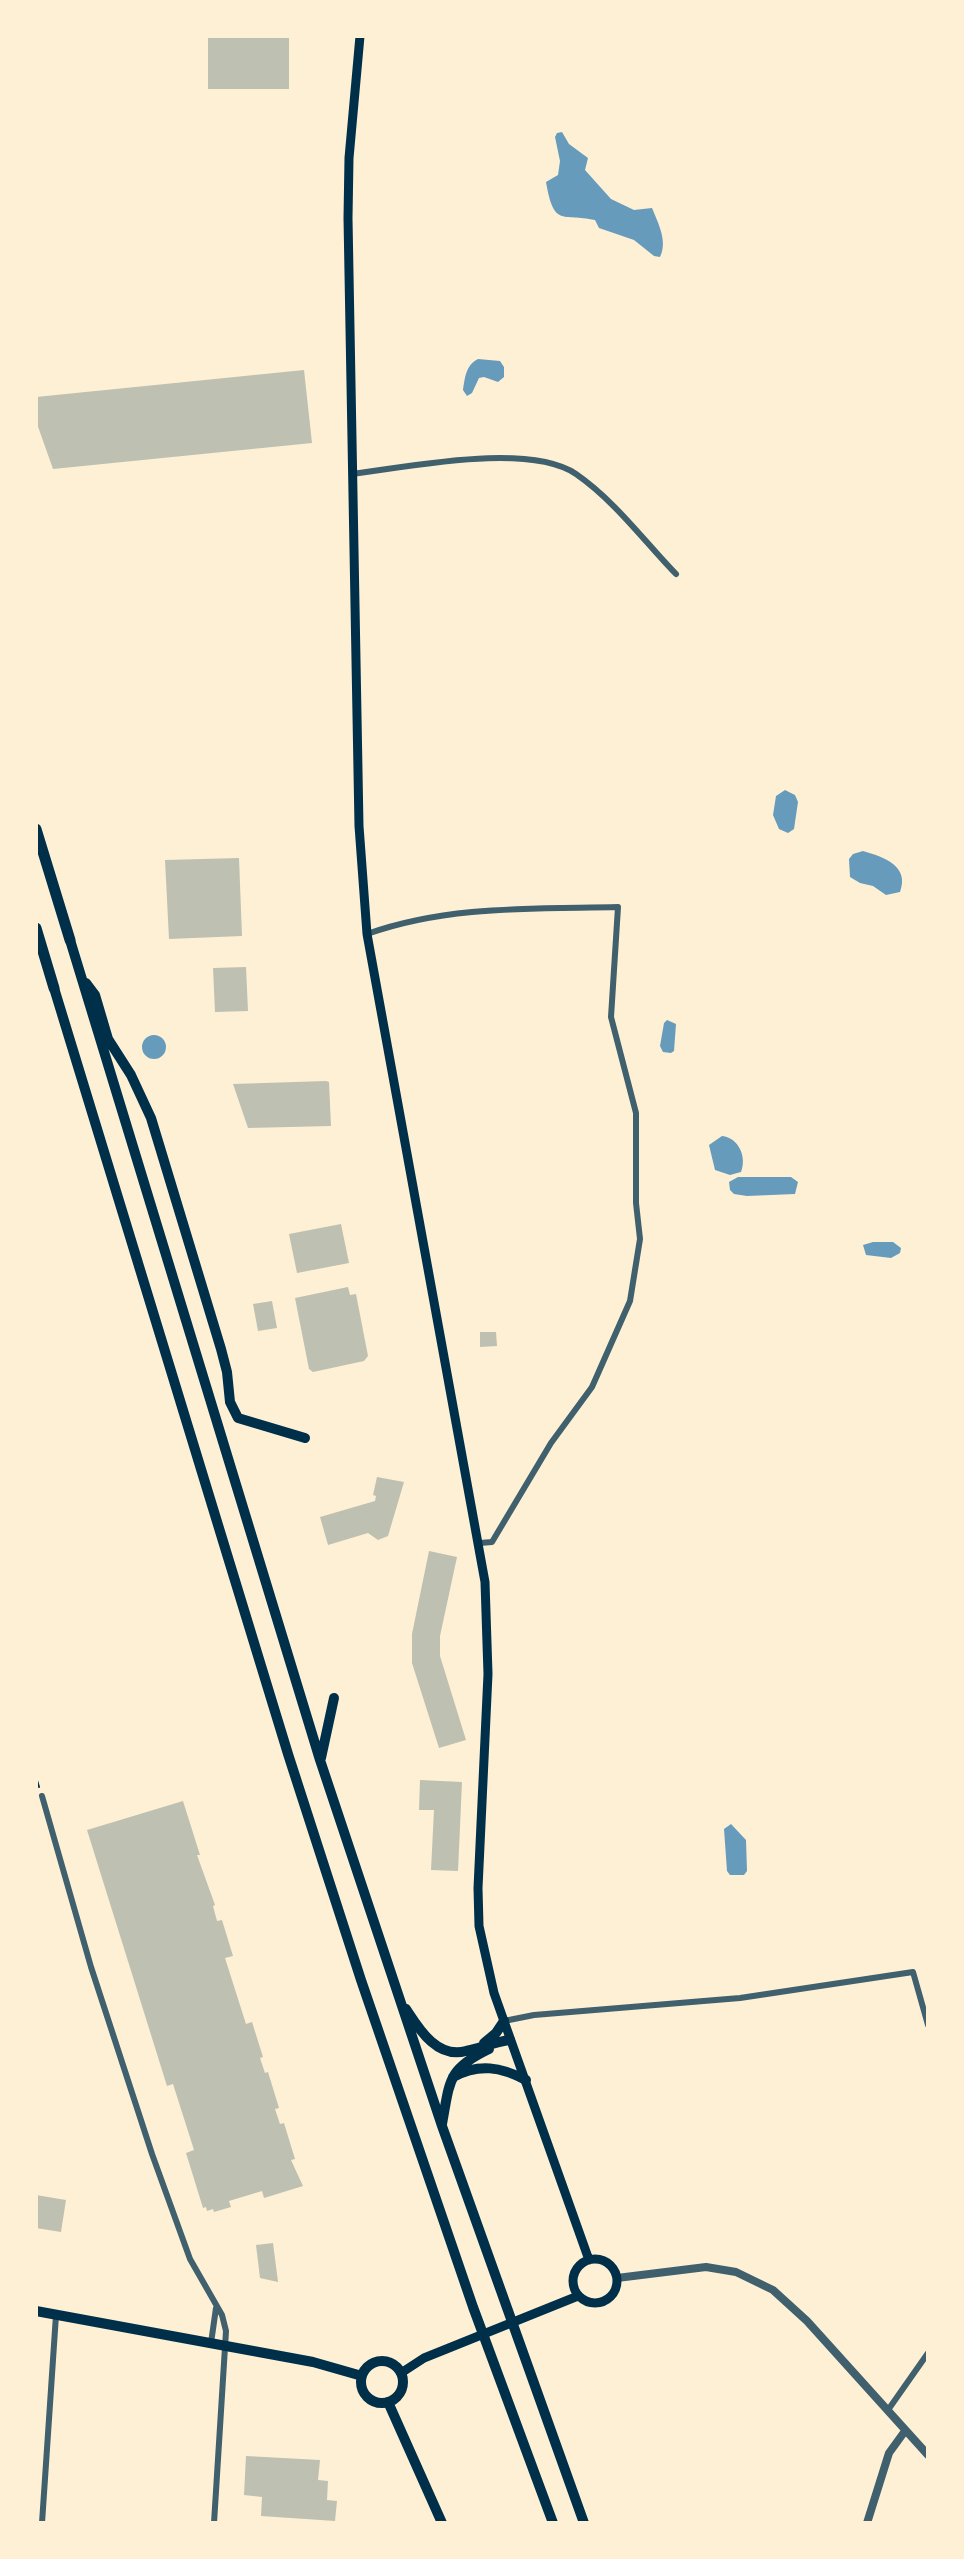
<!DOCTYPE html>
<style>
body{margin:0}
#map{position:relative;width:964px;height:2559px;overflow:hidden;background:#fdf0d5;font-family:"Noto Sans",sans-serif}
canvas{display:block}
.frame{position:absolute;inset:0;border:38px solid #fdf0d5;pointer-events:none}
</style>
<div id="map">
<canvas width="964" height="2559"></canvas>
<div class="frame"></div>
</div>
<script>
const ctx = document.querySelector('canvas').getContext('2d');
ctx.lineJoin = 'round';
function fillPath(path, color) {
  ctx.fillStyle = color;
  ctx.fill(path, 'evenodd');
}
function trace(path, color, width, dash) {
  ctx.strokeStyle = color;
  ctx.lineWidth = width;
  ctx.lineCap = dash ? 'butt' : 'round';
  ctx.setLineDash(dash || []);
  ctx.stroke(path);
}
fillPath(new Path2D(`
 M 562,132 L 569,144 L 588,158 L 585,170 L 611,199 L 634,210 L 652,208 C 658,223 668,241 660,257 L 654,256 L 634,240 L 599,228 L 595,220 C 562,213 554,228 546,182 L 558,175 L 560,161 L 555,137 L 557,133 Z
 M 478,359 L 500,361 L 504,367 L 504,377 L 498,382 L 484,377 L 479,378 L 472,393 L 467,396 L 463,390 C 465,377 466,365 478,359 Z
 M 785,790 L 795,795 L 798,802 L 794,829 L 788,833 L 779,829 L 773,815 L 776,796 Z
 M 863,851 C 884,857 910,866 900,892 L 886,895 L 873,886 L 860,883 L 850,877 L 849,859 L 853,854 Z
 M 667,1020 L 676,1024 L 674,1051 L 671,1053 L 663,1052 L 660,1046 L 664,1023 Z
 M142 1047a12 12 0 1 1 24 0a12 12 0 1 1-24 0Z
 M 722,1136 C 739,1138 747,1157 741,1172 L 730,1175 L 715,1170 L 709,1145 Z
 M 738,1177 L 791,1177 L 798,1182 L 795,1194 L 747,1196 L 734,1194 L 730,1190 L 729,1182 Z
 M 873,1242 L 893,1242 L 901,1248 L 900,1253 L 891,1258 L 866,1255 L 863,1245 Z
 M 731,1824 L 746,1840 L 747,1871 L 744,1875 L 730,1875 L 727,1871 L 724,1829 Z`), '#669bbc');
fillPath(new Path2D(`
 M 208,36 L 289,36 L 289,89 L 208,89 Z
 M 304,370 L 312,443 L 53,469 L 36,421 L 36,397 Z
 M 239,858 L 242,936 L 169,939 L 165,860 Z
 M 246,967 L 248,1011 L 215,1012 L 213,968 Z
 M 326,1081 L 329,1082 L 331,1126 L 248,1128 L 233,1084 Z
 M 341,1224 L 349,1263 L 297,1273 L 289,1234 Z
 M 348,1287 L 350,1295 L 356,1294 L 368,1356 L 364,1361 L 313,1372 L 309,1369 L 295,1298 Z
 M 272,1301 L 277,1328 L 258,1331 L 253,1304 Z
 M 480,1332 L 496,1332 L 497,1346 L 480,1347 Z
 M 377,1477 L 404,1482 L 388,1536 L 378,1540 L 368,1533 L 328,1545 L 320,1517 L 375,1501 L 376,1496 L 373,1495 Z
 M 429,1551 L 457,1557 L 440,1636 L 440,1656 L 466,1740 L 439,1748 L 412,1663 L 412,1634 Z
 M 420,1780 L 462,1782 L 458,1871 L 431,1870 L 434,1810 L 419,1810 Z
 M 183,1801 L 200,1855 L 197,1855 L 215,1905 L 213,1906 L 217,1921 L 222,1920 L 233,1956 L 225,1958 L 246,2024 L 252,2022 L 263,2057 L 260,2058 L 265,2073 L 268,2072 L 279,2108 L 275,2109 L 280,2124 L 284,2123 L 295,2159 L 291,2160 L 303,2186 L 264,2198 L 262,2191 L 229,2201 L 231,2207 L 214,2212 L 213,2209 L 207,2211 L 206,2207 L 203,2208 L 186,2153 L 194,2150 L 173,2084 L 167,2086 L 87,1830 Z
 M 36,2195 L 66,2200 L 61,2232 L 36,2228 Z
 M 273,2243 L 278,2282 L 260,2278 L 256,2245 Z
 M 246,2456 L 320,2460 L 318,2480 L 328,2481 L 327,2500 L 337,2501 L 335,2521 L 261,2516 L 262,2497 L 244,2495 Z`), '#bec0b2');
trace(new Path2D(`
 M 36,1777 L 39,1787`), '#003049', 2);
trace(new Path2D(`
 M 352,474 C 409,467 528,442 576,474 C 615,501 644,541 676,574
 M 367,934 C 448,905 534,909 618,907 L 611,1017 L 636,1113 L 636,1203 L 640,1239 L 630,1301 L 592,1387 L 551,1443 L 492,1542 L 480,1543
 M 42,1796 L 91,1967 L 152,2154 L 190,2259 L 222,2315 L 226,2331 L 214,2523
 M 504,2021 L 534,2015 L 740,1998 L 913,1972 L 928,2025
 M 211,2343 L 216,2308
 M 888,2410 L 928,2353
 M 42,2523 L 56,2315`), '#3f606c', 6);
trace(new Path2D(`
 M 617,2278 L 706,2267 L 736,2272 L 773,2290 L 807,2321 L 928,2455
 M 867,2523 L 889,2453 L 905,2431`), '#3f606c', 8);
trace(new Path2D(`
 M 360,36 L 349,158 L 348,218 L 359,826 L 367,934 L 485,1582 L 488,1674 L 478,1888 L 479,1926 L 494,1993 L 589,2260
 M573 2281a22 22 0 1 1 44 0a22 22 0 1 1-44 0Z
 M 401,2373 L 424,2358 L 578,2296`), '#003049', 9);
trace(new Path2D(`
 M 36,2311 L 313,2362 L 362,2376
 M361 2382a21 21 0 1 1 42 0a21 21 0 1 1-42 0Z`), '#003049', 10);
trace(new Path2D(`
 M 70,940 L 320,1760 L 442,2126 L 584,2523
 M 86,983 L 95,995 L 108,1039 L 131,1075 L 151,1118 L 221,1349 L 227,1372 L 230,1402 L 238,1418 L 305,1438
 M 54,988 L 288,1754 L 361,1980 L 473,2307 L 553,2523
 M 321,1758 L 334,1698
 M 406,2009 C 419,2029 437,2059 466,2051 C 481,2048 494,2042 510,2040
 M 484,2043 L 496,2033 L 504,2021
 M 453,2077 C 479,2063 501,2067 526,2080
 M 442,2124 C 450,2081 447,2069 489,2049
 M 388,2402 L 442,2523`), '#003049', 10);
trace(new Path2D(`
 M 36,829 L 70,940
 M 36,928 L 54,988`), '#003049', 11);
</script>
